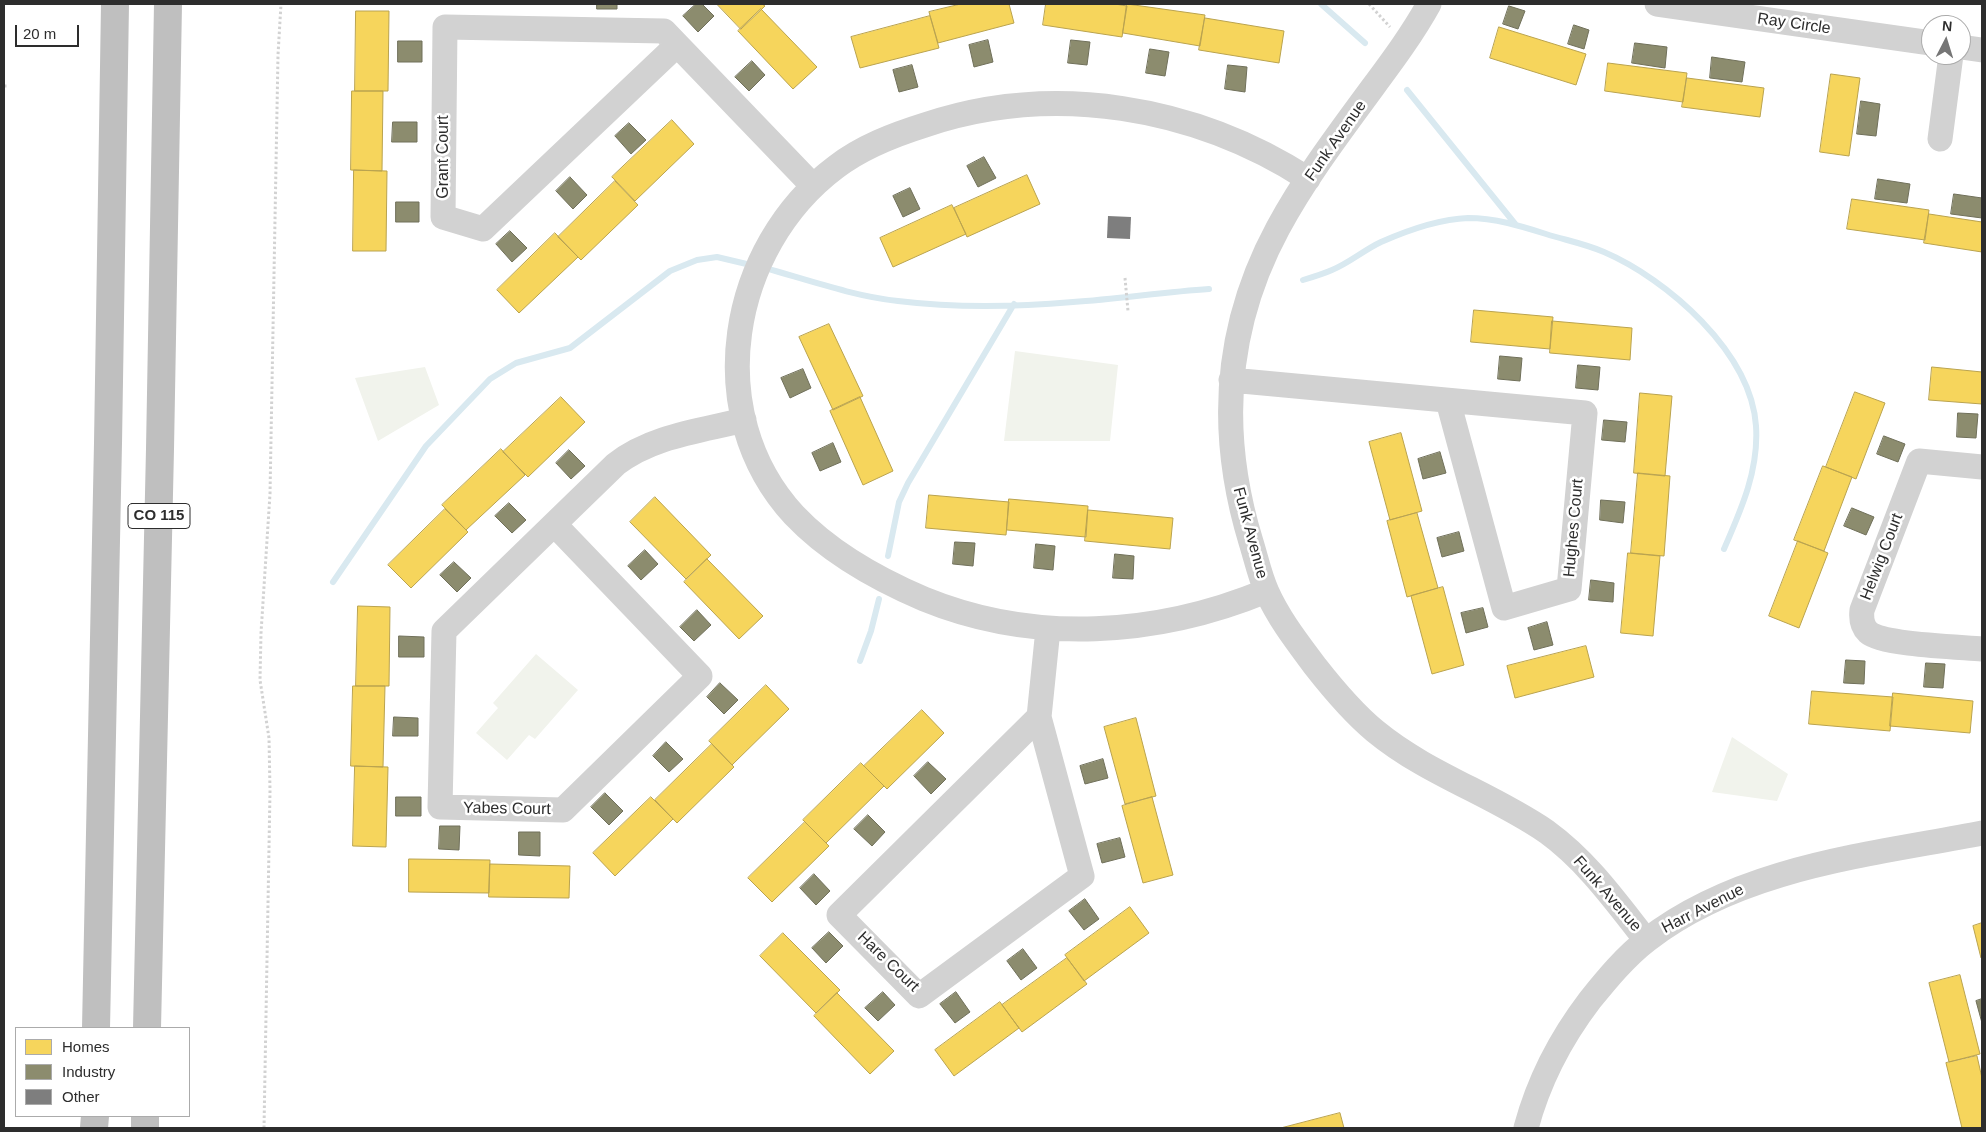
<!DOCTYPE html>
<style>
body{margin:0}
#map{position:relative;width:1986px;height:1132px;overflow:hidden;background:#fff;font-family:Helvetica,sans-serif}
canvas{display:block}
.frame{position:absolute;inset:0;border:5px solid #2d2d2d;pointer-events:none}
.legend{position:absolute;left:15px;top:1027px;width:175px;height:90px;box-sizing:border-box;background:#fff;border:1px solid #ababab;margin:0;padding:6px 9px;list-style:none;font-size:15px;color:#2d2d2d}
.legend li{display:flex;align-items:center;gap:10px;height:25px}
.legend b{width:25px;border:1px solid #ababab}
.north{position:absolute;left:1921px;top:15px;width:50px;height:50px;box-sizing:border-box;background:#fff;border:1px solid #ababab;border-radius:50%;rotate:5deg;font-size:14px;font-weight:700;line-height:20px;text-align:center;color:#2d2d2d}
.north::after{content:'';display:block;margin:auto;width:18px;height:22px;background:#767676;clip-path:polygon(50% 0,100% 100%,50% 72%,0 100%)}
.scale{position:absolute;left:15px;top:25px;width:64px;height:22px;box-sizing:border-box;border:2px solid #2d2d2d;border-top:0;padding-left:6px;font-size:15px;line-height:18px;white-space:nowrap;color:#2d2d2d;-webkit-text-stroke:4px #fff;paint-order:stroke}
</style>
<div id="map">
<canvas width="1986" height="1132"></canvas>
<div class="frame"></div>
<ul class="legend">
<li><b style="height:14px;background:#f6d55c"></b>Homes</li>
<li><b style="height:14px;background:#8c8c6e"></b>Industry</li>
<li><b style="height:14px;background:#7e7e7e"></b>Other</li>
</ul>
<div class="north">N</div>
<div class="scale">20 m</div>
</div>
<script>
const ctx = document.querySelector('canvas').getContext('2d');
ctx.lineJoin = 'round';
function fillPath(path, color) {
  ctx.fillStyle = color;
  ctx.fill(path, 'evenodd');
}
function trace(path, color, width, dash) {
  ctx.strokeStyle = color;
  ctx.lineWidth = width;
  ctx.lineCap = dash ? 'butt' : 'round';
  ctx.setLineDash(dash || []);
  ctx.stroke(path);
}
function drawText(font, color, halo, rows, align = 'center') {
  ctx.font = font + ' Helvetica,sans-serif';
  ctx.lineWidth = 5;
  ctx.setLineDash([]);
  ctx.textBaseline = 'middle';
  ctx.strokeStyle = halo;
  ctx.fillStyle = color;
  for (const [text, x, y, turn = 0] of rows) {
    ctx.save();
    ctx.translate(x, y);
    ctx.rotate((+turn || 0) * Math.PI / 180);
    ctx.textAlign = isNaN(turn) ? turn : align;
    if (halo) ctx.strokeText(text, 0, 0);
    ctx.fillText(text, 0, 0);
    ctx.restore();
  }
}
fillPath(new Path2D(`
 M 1015,351 L 1118,365 L 1110,441 L 1004,441 Z
 M 425,367 L 439,405 L 378,441 L 355,378 Z
 M 536,654 L 578,690 L 535,739 L 529,735 L 507,760 L 476,733 L 498,708 L 493,703 Z
 M 1732,737 L 1788,774 L 1777,801 L 1712,792 Z`), '#f1f3ec');
const homes = new Path2D(`
 M 717,4 L 762,4 L 765,6 L 741,29 Z
 M 961,4 L 1009,4 L 1014,23 L 938,43 L 929,12 Z
 M 1046,4 L 1115,4 L 1127,6 L 1122,37 L 1043,25 Z
 M 1127,4 L 1205,15 L 1200,46 L 1123,33 Z
 M 761,9 L 817,67 L 793,89 L 738,31 Z
 M 356,11 L 389,11 L 388,91 L 355,91 Z
 M 930,16 L 939,48 L 860,68 L 851,37 Z
 M 1205,18 L 1284,31 L 1279,63 L 1199,50 Z
 M 1499,27 L 1586,54 L 1576,85 L 1490,58 Z
 M 1608,63 L 1687,73 L 1683,102 L 1605,91 Z
 M 1831,74 L 1860,78 L 1849,156 L 1820,152 Z
 M 1687,78 L 1764,88 L 1760,117 L 1682,107 Z
 M 352,91 L 383,91 L 382,171 L 351,170 Z
 M 672,120 L 694,144 L 635,201 L 612,177 Z
 M 354,170 L 387,171 L 386,251 L 353,251 Z
 M 1027,175 L 1040,204 L 967,237 L 954,208 Z
 M 615,181 L 638,205 L 581,260 L 558,237 Z
 M 1852,199 L 1929,210 L 1925,240 L 1847,229 Z
 M 952,205 L 966,234 L 893,267 L 880,238 Z
 M 1929,214 L 1982,222 L 1982,252 L 1924,243 Z
 M 555,233 L 578,257 L 519,313 L 497,290 Z
 M 1474,310 L 1553,317 L 1550,349 L 1471,342 Z
 M 1552,321 L 1632,328 L 1630,360 L 1550,353 Z
 M 829,324 L 863,396 L 833,410 L 799,337 Z
 M 1932,367 L 1982,372 L 1982,404 L 1929,400 Z
 M 1855,392 L 1885,403 L 1856,479 L 1826,467 Z
 M 1640,393 L 1672,396 L 1665,476 L 1634,473 Z
 M 561,397 L 585,422 L 528,477 L 503,452 Z
 M 860,397 L 893,471 L 863,485 L 830,411 Z
 M 1401,433 L 1422,511 L 1390,520 L 1369,442 Z
 M 501,449 L 525,475 L 466,530 L 442,505 Z
 M 1823,466 L 1852,477 L 1824,551 L 1794,540 Z
 M 1638,473 L 1670,476 L 1664,556 L 1631,553 Z
 M 929,495 L 1009,502 L 1006,535 L 926,528 Z
 M 655,497 L 711,555 L 686,579 L 630,522 Z
 M 1009,499 L 1088,506 L 1086,537 L 1007,530 Z
 M 445,509 L 468,532 L 411,588 L 388,565 Z
 M 1088,510 L 1173,518 L 1170,549 L 1085,541 Z
 M 1417,513 L 1438,588 L 1407,597 L 1387,521 Z
 M 1798,541 L 1828,553 L 1799,628 L 1769,616 Z
 M 1628,553 L 1660,556 L 1653,636 L 1621,633 Z
 M 707,559 L 763,616 L 739,639 L 684,582 Z
 M 1443,587 L 1464,665 L 1432,674 L 1411,596 Z
 M 358,606 L 390,607 L 389,686 L 356,686 Z
 M 1586,646 L 1594,677 L 1515,698 L 1507,666 Z
 M 766,685 L 789,709 L 732,765 L 709,741 Z
 M 353,686 L 385,686 L 383,767 L 351,766 Z
 M 1812,691 L 1893,697 L 1890,731 L 1809,724 Z
 M 1893,693 L 1973,701 L 1970,733 L 1890,726 Z
 M 922,710 L 944,733 L 887,789 L 864,766 Z
 M 1136,718 L 1156,796 L 1125,804 L 1104,727 Z
 M 712,744 L 734,767 L 677,823 L 655,800 Z
 M 861,763 L 884,786 L 826,843 L 803,820 Z
 M 355,766 L 388,767 L 386,847 L 353,846 Z
 M 651,797 L 673,819 L 615,876 L 593,853 Z
 M 1152,797 L 1173,875 L 1143,883 L 1122,806 Z
 M 805,822 L 829,846 L 772,902 L 748,878 Z
 M 409,859 L 490,860 L 489,893 L 409,892 Z
 M 490,864 L 570,866 L 569,898 L 489,897 Z
 M 1130,907 L 1149,933 L 1084,981 L 1065,955 Z
 M 1982,923 L 1982,957 L 1981,958 L 1973,926 Z
 M 783,933 L 840,990 L 816,1013 L 760,956 Z
 M 1067,958 L 1087,984 L 1022,1032 L 1002,1005 Z
 M 1960,975 L 1980,1054 L 1949,1062 L 1929,983 Z
 M 837,993 L 894,1051 L 870,1074 L 814,1016 Z
 M 1000,1002 L 1019,1028 L 954,1076 L 935,1050 Z
 M 1977,1056 L 1982,1078 L 1982,1128 L 1962,1128 L 1946,1063 Z
 M 1340,1113 L 1344,1128 L 1281,1128 Z`);
fillPath(homes, '#f6d55c');
trace(homes, '#baa34e', 1);
const industry = new Path2D(`
 M 597,4 L 617,4 L 617,9 L 597,9 Z
 M 696,4 L 702,4 L 714,16 L 698,32 L 683,16 Z
 M 1509,6 L 1525,11 L 1518,29 L 1503,24 Z
 M 1574,25 L 1589,30 L 1584,49 L 1568,44 Z
 M 988,40 L 993,62 L 974,67 L 969,45 Z
 M 1071,40 L 1090,42 L 1087,65 L 1068,63 Z
 M 398,41 L 422,41 L 422,62 L 398,62 Z
 M 1635,43 L 1667,47 L 1665,68 L 1632,63 Z
 M 1150,49 L 1169,52 L 1165,76 L 1146,73 Z
 M 1712,57 L 1745,62 L 1742,82 L 1710,78 Z
 M 752,61 L 765,75 L 749,91 L 735,77 Z
 M 912,65 L 918,87 L 899,92 L 893,70 Z
 M 1228,65 L 1247,67 L 1245,92 L 1225,89 Z
 M 1861,101 L 1880,104 L 1876,136 L 1857,134 Z
 M 393,122 L 417,122 L 417,142 L 392,142 Z
 M 629,123 L 646,140 L 631,154 L 615,136 Z
 M 984,157 L 996,178 L 978,187 L 967,166 Z
 M 570,177 L 587,195 L 573,209 L 556,191 Z
 M 1878,179 L 1910,184 L 1907,203 L 1875,199 Z
 M 910,188 L 920,209 L 903,217 L 893,196 Z
 M 1954,194 L 1982,198 L 1982,218 L 1951,214 Z
 M 396,202 L 419,202 L 419,222 L 396,222 Z
 M 510,231 L 527,248 L 512,262 L 496,244 Z
 M 1500,356 L 1522,358 L 1520,381 L 1498,379 Z
 M 1578,365 L 1600,367 L 1598,390 L 1576,388 Z
 M 803,369 L 811,388 L 790,398 L 781,378 Z
 M 1958,413 L 1978,414 L 1976,438 L 1957,437 Z
 M 1604,420 L 1627,422 L 1625,442 L 1602,440 Z
 M 1884,436 L 1905,444 L 1898,462 L 1877,454 Z
 M 833,443 L 841,462 L 820,471 L 812,453 Z
 M 569,450 L 585,466 L 571,479 L 556,463 Z
 M 1440,452 L 1446,473 L 1423,479 L 1418,459 Z
 M 1601,500 L 1625,502 L 1623,523 L 1600,520 Z
 M 509,503 L 526,520 L 512,533 L 495,516 Z
 M 1852,508 L 1874,517 L 1866,535 L 1844,526 Z
 M 1459,532 L 1464,551 L 1442,557 L 1437,538 Z
 M 955,542 L 975,543 L 973,566 L 953,564 Z
 M 1036,544 L 1055,546 L 1053,570 L 1034,568 Z
 M 645,550 L 658,564 L 641,580 L 628,566 Z
 M 1115,554 L 1134,556 L 1133,579 L 1113,578 Z
 M 454,562 L 471,578 L 457,592 L 440,575 Z
 M 1591,580 L 1614,583 L 1613,602 L 1589,600 Z
 M 1483,608 L 1488,627 L 1466,633 L 1461,613 Z
 M 697,610 L 711,625 L 694,641 L 680,627 Z
 M 1547,622 L 1553,645 L 1534,650 L 1528,628 Z
 M 399,636 L 424,637 L 424,657 L 399,657 Z
 M 1846,660 L 1865,661 L 1864,684 L 1844,683 Z
 M 1926,663 L 1945,664 L 1943,688 L 1924,687 Z
 M 720,683 L 738,700 L 724,714 L 707,697 Z
 M 394,717 L 418,718 L 418,736 L 393,736 Z
 M 666,742 L 683,759 L 669,772 L 653,756 Z
 M 1103,759 L 1108,778 L 1085,784 L 1080,766 Z
 M 928,762 L 946,779 L 931,794 L 914,776 Z
 M 605,793 L 623,811 L 609,825 L 591,807 Z
 M 396,797 L 421,797 L 421,816 L 396,816 Z
 M 868,815 L 885,832 L 872,846 L 854,829 Z
 M 440,826 L 460,826 L 459,850 L 439,849 Z
 M 519,832 L 540,832 L 540,856 L 519,855 Z
 M 1120,838 L 1125,857 L 1102,863 L 1097,844 Z
 M 814,874 L 830,891 L 816,905 L 800,888 Z
 M 1085,899 L 1099,919 L 1084,930 L 1069,911 Z
 M 829,932 L 843,946 L 826,963 L 812,948 Z
 M 1023,949 L 1037,968 L 1021,980 L 1007,961 Z
 M 883,992 L 895,1005 L 878,1021 L 865,1008 Z
 M 956,992 L 970,1012 L 955,1023 L 940,1004 Z
 M 1982,999 L 1982,1023 L 1976,1001 Z`);
fillPath(industry, '#8c8c6e');
trace(industry, '#70705a', 1);
trace(new Path2D(`
 M 1321,4 L 1365,43
 M 1407,90 L 1516,225
 M 765,268 C 808,280 853,296 898,301 C 955,308 1015,307 1073,302 C 1118,299 1164,292 1209,289
 M 1303,280 C 1313,277 1323,274 1332,270 C 1349,263 1364,250 1381,242 C 1406,231 1441,219 1468,218 C 1495,218 1521,226 1546,234 C 1565,240 1586,244 1604,252 C 1667,279 1751,352 1756,426 C 1759,470 1741,510 1724,549
 M 888,556 L 899,502 L 908,483 L 1014,304
 M 333,582 L 426,446 L 490,379 L 516,363 L 570,348 L 670,271 L 697,260 L 717,257 L 755,266
 M 860,661 L 871,631 L 879,599`), '#d9e9f0', 6);
fillPath(new Path2D(`
 M 1108,216 L 1131,217 L 1130,239 L 1107,238 Z`), '#7e7e7e');
trace(new Path2D(`
 M 1369,4 L 1390,27
 M 4,86 L 8,86
 M 1125,278 L 1128,311
 M 264,1128 L 270,791 L 269,738 L 260,680 L 261,633 L 270,494 L 278,55 L 281,4`), '#d2d2d2', 3, [2.5, 2.5]);
trace(new Path2D(`
 M 1429,4 C 1413,33 1393,60 1373,87 C 1340,132 1305,178 1278,228 C 1224,328 1218,434 1251,542 C 1256,558 1260,577 1267,592 C 1279,619 1298,643 1315,666 C 1333,689 1352,712 1375,731 C 1427,774 1492,794 1547,832 C 1587,861 1616,902 1646,940
 M 1657,4 L 1931,43
 M 677,45 L 483,229 L 443,217 L 445,27 L 664,31 L 813,186
 M 1961,47 L 1982,50
 M 1940,139 L 1951,55
 M 1231,380 L 1585,413 L 1569,589 L 1504,608 L 1448,401
 M 1982,467 L 1919,461 L 1862,610 C 1861,618 1862,626 1868,632 C 1882,645 1960,647 1982,649
 M 555,525 L 700,676 L 563,810 L 440,807 L 444,631 L 616,464 C 652,436 700,431 744,420
 M 1266,591 C 1157,636 1034,644 924,599 C 877,579 829,552 794,515 C 700,413 729,247 836,167 C 862,147 893,135 925,125 C 1053,82 1195,106 1308,179
 M 1039,717 L 1082,876 L 919,996 L 839,915 L 1039,717 L 1048,629
 M 1526,1128 C 1538,1083 1561,1038 1590,1000 C 1607,979 1625,957 1647,940 C 1741,867 1869,855 1982,833`), '#d2d2d2', 25);
trace(new Path2D(`
 M 96,1028 L 108,443 L 115,4
 M 147,1028 L 160,449 L 168,4
 M 94,1128 L 95,1116
 M 145,1128 L 145,1116`), '#bfbfbf', 28);
for (const [x, y, w] of [
 [159,516,62]
]) {
  const box = new Path2D();
  box.roundRect(x - w / 2, y - 12.5, w, 25, 4);
  ctx.fillStyle = '#fff';
  ctx.fill(box);
  trace(box, '#2d2d2d', 1);
}
drawText('bold 15px', '#2d2d2d', null, [
 ["CO 115",159,516]
]);
drawText('16px', '#2d2d2d', '#fff', [
 ["Ray Circle",1794,24,8],
 ["Funk Avenue",1336,141,-55],
 ["Grant Court",444,157,-90],
 ["Hughes Court",1574,528,-85],
 ["Funk Avenue",1250,533,75],
 ["Helwig Court",1882,557,-69],
 ["Yabes Court",507,809,1],
 ["Funk Avenue",1607,894,49],
 ["Harr Avenue",1703,909,-27],
 ["Hare Court",888,962,44]
]);
</script>
